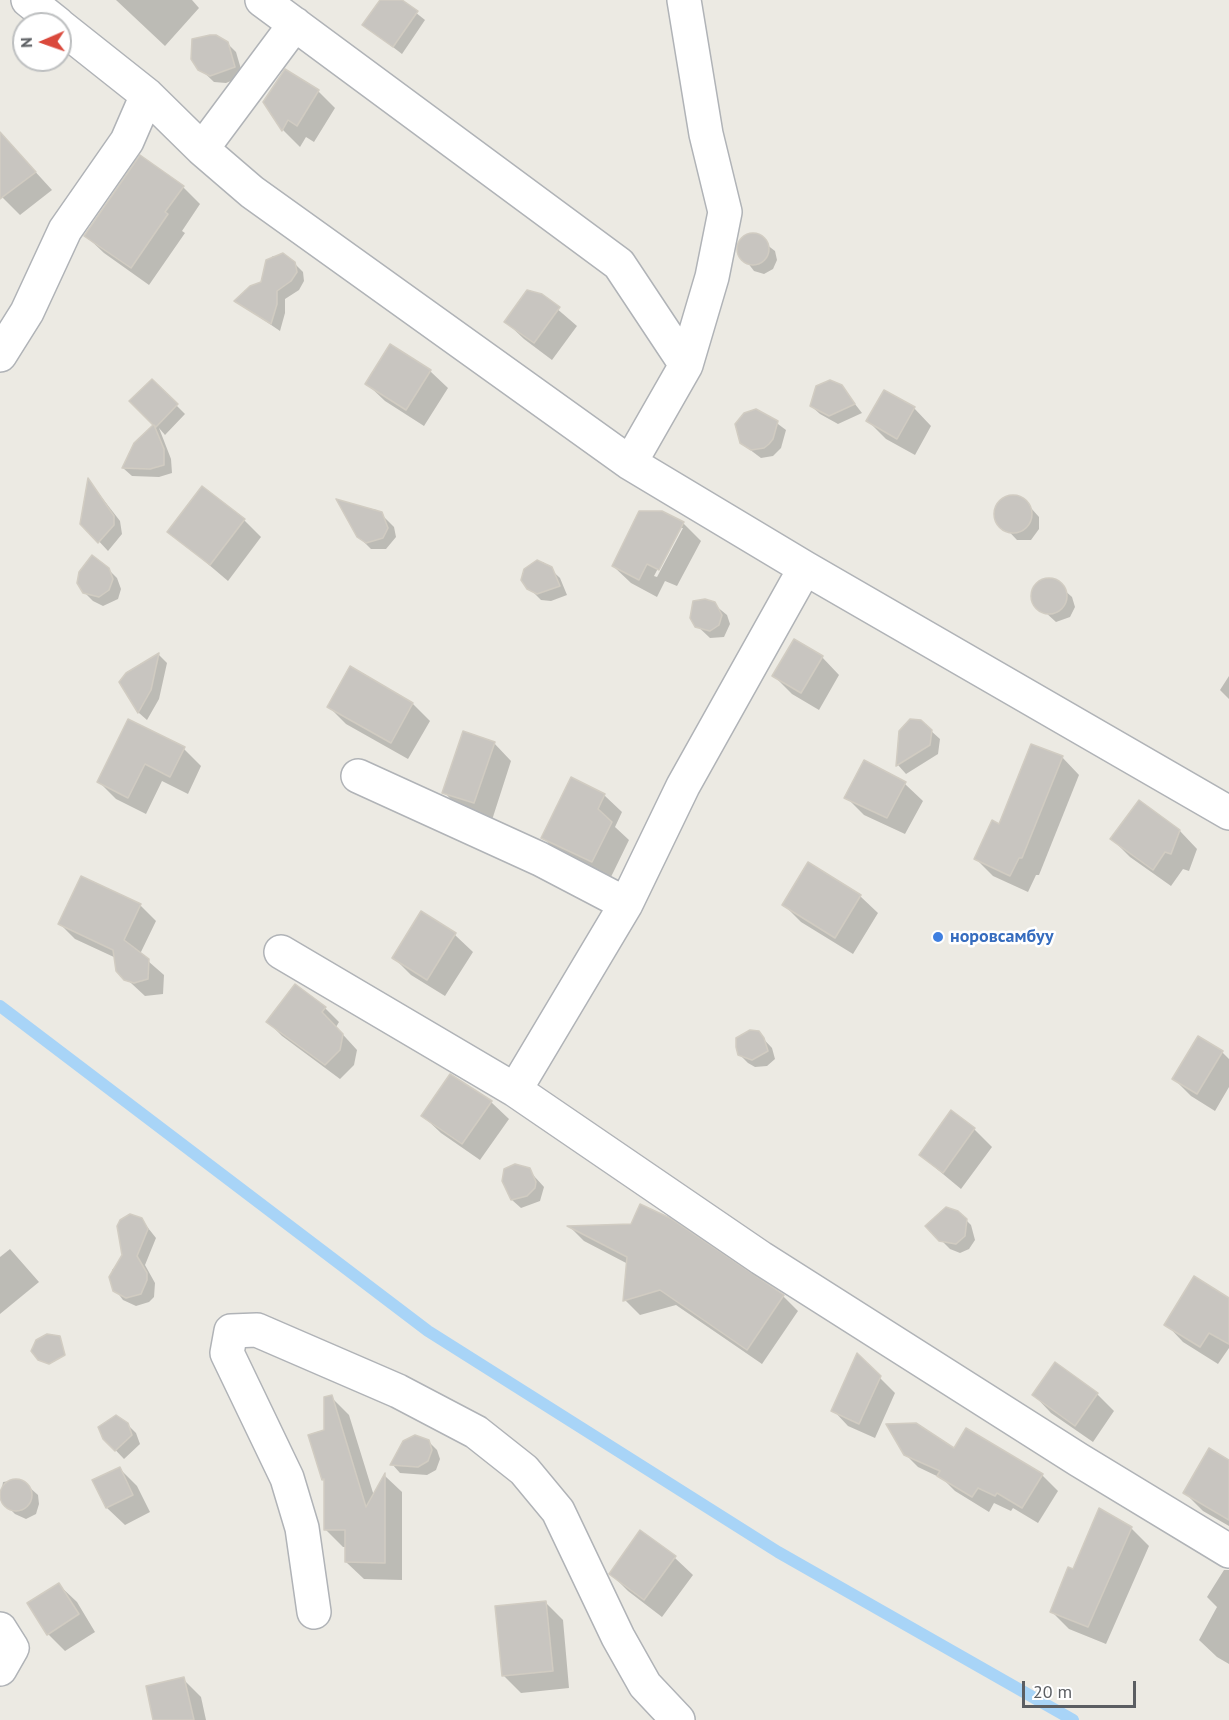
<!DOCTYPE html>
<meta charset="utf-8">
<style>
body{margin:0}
#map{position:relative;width:1229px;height:1720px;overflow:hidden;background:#eceae3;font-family:"PT Sans",sans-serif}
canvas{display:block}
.north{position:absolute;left:12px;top:12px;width:60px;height:60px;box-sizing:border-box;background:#fff;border:2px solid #bdbfc0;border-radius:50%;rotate:268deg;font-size:16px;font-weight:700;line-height:24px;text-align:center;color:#5b5e62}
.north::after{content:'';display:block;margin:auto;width:21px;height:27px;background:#da493c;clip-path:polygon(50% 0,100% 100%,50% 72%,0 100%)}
.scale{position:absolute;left:1022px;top:1681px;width:114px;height:27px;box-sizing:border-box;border:3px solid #5b5e62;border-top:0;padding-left:8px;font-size:18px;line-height:21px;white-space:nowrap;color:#5b5e62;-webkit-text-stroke:4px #fff;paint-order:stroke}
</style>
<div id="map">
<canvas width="1229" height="1720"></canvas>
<div class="north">N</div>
<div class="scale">20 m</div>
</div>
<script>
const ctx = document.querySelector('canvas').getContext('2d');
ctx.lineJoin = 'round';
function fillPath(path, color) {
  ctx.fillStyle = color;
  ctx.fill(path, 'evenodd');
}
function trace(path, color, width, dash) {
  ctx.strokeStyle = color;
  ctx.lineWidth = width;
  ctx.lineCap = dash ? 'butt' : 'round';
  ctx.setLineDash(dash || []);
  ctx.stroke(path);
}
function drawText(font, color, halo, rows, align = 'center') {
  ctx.font = font + ' "PT Sans",sans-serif';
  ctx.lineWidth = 5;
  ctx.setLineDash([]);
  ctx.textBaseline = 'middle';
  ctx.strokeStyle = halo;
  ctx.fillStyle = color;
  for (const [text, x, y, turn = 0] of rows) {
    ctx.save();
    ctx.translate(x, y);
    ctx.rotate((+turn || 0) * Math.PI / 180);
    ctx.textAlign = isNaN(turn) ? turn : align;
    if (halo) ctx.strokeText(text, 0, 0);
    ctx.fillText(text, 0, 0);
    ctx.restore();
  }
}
fillPath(new Path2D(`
 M 116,0 L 192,0 L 199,8 L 165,46 Z
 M 382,0 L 400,0 L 425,20 L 402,54 L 364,25 Z
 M 227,43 L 236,52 L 243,76 L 226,83 L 214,82 L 195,64 Z
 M 318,91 L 335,108 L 314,142 L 306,137 L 300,147 L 283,130 L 265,102 Z
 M 0,133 L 52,190 L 20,215 L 0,195 Z
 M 183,187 L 200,204 L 182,231 L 185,233 L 149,285 L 104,253 L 86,236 Z
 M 753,234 L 775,251 L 777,260 L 773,269 L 764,274 L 754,271 L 738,250 L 741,240 Z
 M 273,256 L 287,256 L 303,272 L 304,281 L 299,290 L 285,299 L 285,313 L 280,331 L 236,301 L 263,283 L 267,261 Z
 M 541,295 L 577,326 L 552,360 L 524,339 L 506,322 Z
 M 430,371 L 448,388 L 424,426 L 385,401 L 367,384 Z
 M 152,381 L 185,414 L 165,435 L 159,428 L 171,459 L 172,473 L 159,477 L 132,476 L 123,468 L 135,444 L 155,425 Z
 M 841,386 L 862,413 L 838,424 L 820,414 L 811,406 Z
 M 914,408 L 931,426 L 915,455 L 886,439 L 868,421 Z
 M 750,412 L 762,412 L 786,430 L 781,448 L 773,456 L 761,458 L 741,443 Z
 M 89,481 L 120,521 L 122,534 L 108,551 L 82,523 Z
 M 1011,496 L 1023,499 L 1039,517 L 1039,529 L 1031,540 L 1017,540 L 996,518 L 997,507 Z
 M 339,502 L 377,510 L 394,527 L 396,537 L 386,549 L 371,549 L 362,540 Z
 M 244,520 L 261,537 L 228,581 L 169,531 Z
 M 683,523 L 701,541 L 677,586 L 665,581 L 657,597 L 631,583 L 613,566 ZM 679,528 L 683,528 L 657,577 L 654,576 Z
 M 543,562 L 560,578 L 567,595 L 551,601 L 541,600 L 525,584 L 524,574 L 532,563 Z
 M 108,569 L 117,578 L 121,589 L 118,599 L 103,606 L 93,601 L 84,592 Z
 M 1041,581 L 1054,581 L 1072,597 L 1075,607 L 1070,617 L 1056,622 L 1034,602 L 1034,592 Z
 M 710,601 L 727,615 L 730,624 L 724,637 L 710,638 L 693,622 Z
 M 159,655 L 167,663 L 159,699 L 147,720 L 139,713 L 121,682 Z
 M 822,657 L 839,675 L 819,710 L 792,694 L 774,676 Z
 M 350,669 L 413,704 L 430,721 L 408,759 L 346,724 L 329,707 Z
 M 1229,676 L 1229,699 L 1220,690 Z
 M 920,721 L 940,739 L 938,754 L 906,774 L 898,765 L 901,732 Z
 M 494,743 L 511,761 L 492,820 L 461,810 L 444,792 Z
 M 184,749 L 201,766 L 188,794 L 162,781 L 146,814 L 116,799 L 99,782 Z
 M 1062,757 L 1079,775 L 1039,875 L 1036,875 L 1028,892 L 993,876 L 975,858 L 1000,826 Z
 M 865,762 L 905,784 L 923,801 L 905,834 L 864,815 L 846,797 Z
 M 604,795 L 622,812 L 615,827 L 629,840 L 610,879 L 561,855 L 543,838 Z
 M 1180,831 L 1197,849 L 1189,871 L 1183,869 L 1171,886 L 1130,857 L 1112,839 Z
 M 81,878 L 140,905 L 156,921 L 140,954 L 164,975 L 163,994 L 145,996 L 118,971 L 116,958 L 75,939 L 60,924 Z
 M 860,896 L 878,913 L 853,954 L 801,922 L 784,905 Z
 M 421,913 L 455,935 L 473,952 L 445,996 L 411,975 L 394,958 Z
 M 325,1008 L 339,1022 L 336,1027 L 357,1050 L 354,1065 L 340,1079 L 282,1036 L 268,1022 Z
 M 744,1033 L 758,1033 L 772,1048 L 775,1059 L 767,1066 L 755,1067 L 748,1063 L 739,1054 L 738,1039 Z
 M 1222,1052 L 1229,1059 L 1229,1087 L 1215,1111 L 1191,1096 L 1174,1079 Z
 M 491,1102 L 509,1119 L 480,1160 L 441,1133 L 423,1116 Z
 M 951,1112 L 974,1129 L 992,1147 L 961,1189 L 920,1155 Z
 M 515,1166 L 525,1166 L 544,1187 L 540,1201 L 521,1208 L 512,1200 Z
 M 962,1216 L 971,1225 L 975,1240 L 969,1249 L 960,1253 L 950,1249 L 927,1226 Z
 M 141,1219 L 156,1238 L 145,1265 L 155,1283 L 154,1297 L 149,1302 L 136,1306 L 123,1300 L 111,1284 L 112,1270 L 124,1256 Z
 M 570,1227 L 783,1296 L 798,1311 L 762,1364 L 676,1305 L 640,1315 L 625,1300 L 628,1264 L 584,1241 Z
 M 10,1249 L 39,1282 L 0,1314 L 0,1257 Z
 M 1229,1299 L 1229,1348 L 1218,1364 L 1183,1342 L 1166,1324 Z
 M 857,1355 L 895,1393 L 875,1438 L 848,1426 L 833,1410 Z
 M 1097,1394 L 1114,1411 L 1093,1442 L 1051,1413 L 1034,1395 Z
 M 331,1397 L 349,1415 L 374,1496 L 385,1476 L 402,1492 L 402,1580 L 364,1579 L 346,1562 L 346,1547 L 343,1547 L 325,1529 L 326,1481 L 323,1479 L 326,1431 Z
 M 127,1424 L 136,1433 L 140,1444 L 124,1459 L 104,1438 Z
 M 429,1442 L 437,1450 L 440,1459 L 436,1470 L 427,1475 L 400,1473 L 392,1464 Z
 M 901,1450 L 954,1450 L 1042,1475 L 1058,1491 L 1038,1523 L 1013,1508 L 1011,1511 L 994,1503 L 989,1512 L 955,1491 L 943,1479 L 918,1467 Z
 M 1229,1461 L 1229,1526 L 1203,1511 L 1185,1493 Z
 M 119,1468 L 137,1486 L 150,1512 L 125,1525 L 107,1508 L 94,1481 Z
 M 16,1480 L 29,1487 L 38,1495 L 39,1504 L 36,1514 L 26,1519 L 15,1514 L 6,1505 L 1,1494 L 3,1482 Z
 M 1131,1528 L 1149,1546 L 1106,1644 L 1069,1629 L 1051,1611 L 1073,1571 Z
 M 641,1532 L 675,1558 L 693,1575 L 662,1617 L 628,1591 L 611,1574 Z
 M 1224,1570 L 1229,1570 L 1229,1664 L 1217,1657 L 1199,1640 L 1217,1607 L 1207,1597 Z
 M 59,1585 L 77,1602 L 95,1632 L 65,1651 L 48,1634 Z
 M 546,1603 L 563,1620 L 569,1688 L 521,1693 L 503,1675 Z
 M 183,1679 L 201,1697 L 206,1720 L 155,1720 Z`), '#0003');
trace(new Path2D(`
 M 0,1006 L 428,1331 L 778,1552 L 1073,1720`), '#a8d4f7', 12);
const building = new Path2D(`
 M 380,0 L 402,0 L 418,11 L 393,47 L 362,25 Z
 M 210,35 L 216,35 L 228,42 L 235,67 L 210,76 L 198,70 L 191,59 L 192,39 Z
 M 285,69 L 319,90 L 297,126 L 288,120 L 282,131 L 263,102 Z
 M 0,132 L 36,172 L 0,199 Z
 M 140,155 L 184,186 L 165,212 L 168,214 L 131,268 L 84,236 Z
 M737 249a16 16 0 1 1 32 0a16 16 0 1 1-32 0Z
 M 283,253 L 295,262 L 297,272 L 291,281 L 277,291 L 277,304 L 271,324 L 234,301 L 250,286 L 261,282 L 266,260 Z
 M 527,290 L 542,294 L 560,307 L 534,343 L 504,322 Z
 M 390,344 L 431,370 L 406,410 L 365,384 Z
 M 152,379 L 178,404 L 156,427 L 154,425 L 164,449 L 164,465 L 150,469 L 122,468 L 134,443 L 153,425 L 129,401 Z
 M 830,380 L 842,385 L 855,404 L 829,416 L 810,406 L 816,386 Z
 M 884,390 L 915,407 L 897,439 L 866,421 Z
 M 756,409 L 778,421 L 773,439 L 769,444 L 764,448 L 751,450 L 740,443 L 735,424 L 744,413 Z
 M 88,478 L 114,516 L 114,525 L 98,543 L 80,524 Z
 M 202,486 L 245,519 L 210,565 L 167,532 Z
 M994 514a19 19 0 1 1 38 0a19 19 0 1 1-38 0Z
 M 336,499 L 382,512 L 388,528 L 383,538 L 366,543 L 357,537 Z
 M 639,511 L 662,511 L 684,522 L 659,570 L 647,564 L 639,580 L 612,566 Z
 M 92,555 L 109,568 L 113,579 L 109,590 L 99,597 L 83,593 L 77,583 L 79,572 Z
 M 537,560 L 552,567 L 560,586 L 537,594 L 527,589 L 521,580 L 524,569 Z
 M1031 596a18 18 0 1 1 36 0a18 18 0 1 1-36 0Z
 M 705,599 L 715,602 L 722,615 L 719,625 L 710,631 L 695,627 L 690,618 L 693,601 Z
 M 794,639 L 823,656 L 801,693 L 772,676 Z
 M 159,653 L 151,690 L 138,713 L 119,682 L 126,673 Z
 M 350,666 L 413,703 L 391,743 L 327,707 Z
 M 128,719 L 185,747 L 170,777 L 145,764 L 128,798 L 97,782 Z
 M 910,719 L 921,720 L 932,730 L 930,745 L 896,766 L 899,731 Z
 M 463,731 L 495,742 L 474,803 L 442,793 Z
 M 1031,744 L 1063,756 L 1022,858 L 1019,858 L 1010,876 L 974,859 L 992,820 L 999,824 Z
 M 864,760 L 906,782 L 887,818 L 844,798 Z
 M 571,777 L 605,794 L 598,809 L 612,822 L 592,862 L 541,838 Z
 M 1139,800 L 1180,830 L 1171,854 L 1165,852 L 1153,870 L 1110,839 Z
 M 808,862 L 861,895 L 835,938 L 782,905 Z
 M 81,876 L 141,904 L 124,940 L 149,959 L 148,979 L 134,983 L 124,980 L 116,971 L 113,950 L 58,924 Z
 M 421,911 L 456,933 L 427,980 L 392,958 Z
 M 295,984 L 326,1007 L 322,1012 L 343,1034 L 340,1050 L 325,1065 L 266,1022 Z
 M 750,1030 L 759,1031 L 764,1038 L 768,1051 L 752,1060 L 738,1055 L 736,1047 L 736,1038 Z
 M 1198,1036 L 1223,1051 L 1197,1094 L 1172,1079 Z
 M 450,1074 L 492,1101 L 462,1144 L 421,1116 Z
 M 951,1110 L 975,1128 L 943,1173 L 919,1155 Z
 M 515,1164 L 530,1168 L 536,1182 L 535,1188 L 527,1196 L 511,1200 L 502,1181 L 504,1169 Z
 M 640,1204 L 670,1218 L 784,1295 L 747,1350 L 660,1290 L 623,1301 L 627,1257 L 567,1226 L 631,1224 Z
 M 946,1207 L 958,1211 L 967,1219 L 965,1236 L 956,1244 L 939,1241 L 925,1226 Z
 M 130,1214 L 142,1218 L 148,1229 L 137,1256 L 147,1273 L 147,1280 L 141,1294 L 126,1298 L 113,1291 L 109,1277 L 122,1255 L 117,1226 L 120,1220 Z
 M 1194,1276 L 1229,1298 L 1229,1344 L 1209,1333 L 1200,1347 L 1164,1325 Z
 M 47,1334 L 60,1336 L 65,1355 L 49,1364 L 38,1360 L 31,1351 L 36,1340 Z
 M 857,1353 L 881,1376 L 859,1424 L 831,1411 Z
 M 1055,1362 L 1098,1393 L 1075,1426 L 1032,1395 Z
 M 332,1395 L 366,1507 L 385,1473 L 385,1563 L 345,1562 L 345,1530 L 324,1530 L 324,1479 L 322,1480 L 308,1435 L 324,1430 L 324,1397 Z
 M 116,1415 L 128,1423 L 132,1435 L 115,1451 L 103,1439 L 98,1427 Z
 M 916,1423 L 954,1448 L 966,1428 L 1043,1474 L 1022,1508 L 997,1493 L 995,1496 L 978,1488 L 972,1497 L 937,1476 L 940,1471 L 904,1455 L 886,1424 Z
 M 415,1435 L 429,1440 L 432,1450 L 428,1461 L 418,1467 L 390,1465 L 403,1441 Z
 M 1209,1448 L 1229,1460 L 1229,1520 L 1183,1493 Z
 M 120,1467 L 133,1495 L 106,1508 L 92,1480 Z
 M0 1495a16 16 0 1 1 32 0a16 16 0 1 1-32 0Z
 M 1099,1508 L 1132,1527 L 1088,1627 L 1050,1612 L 1068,1567 L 1073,1569 Z
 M 640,1530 L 676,1556 L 644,1600 L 609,1574 Z
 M 59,1583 L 79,1614 L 47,1635 L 27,1603 Z
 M 546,1601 L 553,1671 L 502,1676 L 495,1606 Z
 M 184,1677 L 194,1720 L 153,1720 L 146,1686 Z`);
fillPath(building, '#c8c5c0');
trace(building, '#d1ccc2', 1.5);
const minor = new Path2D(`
 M 28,0 L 58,24
 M 262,0 L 619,264 L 686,365 L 630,463
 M 684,0 L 706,134 L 725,212 L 712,277 L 686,365
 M 60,26 L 147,95 L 202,149 L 252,192 L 630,463 L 805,568 L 1229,813
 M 202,149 L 295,24
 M 0,355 L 27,312 L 65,230 L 127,141 L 147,95
 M 358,776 L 540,859 L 626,904
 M 281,952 L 515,1090 L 761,1258 L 1079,1460 L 1229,1551
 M 515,1090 L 626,904 L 683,786 L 805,568
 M 314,1612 L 302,1528 L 287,1478 L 227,1353 L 231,1331 L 257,1330 L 398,1391 L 476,1432 L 524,1470 L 558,1511 L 618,1637 L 645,1685 L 678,1720
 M 0,1629 L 12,1648 L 0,1669`);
trace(minor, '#b0b3b7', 36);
trace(minor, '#fff', 33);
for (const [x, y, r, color] of [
 [938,937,6,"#3f7fe0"]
]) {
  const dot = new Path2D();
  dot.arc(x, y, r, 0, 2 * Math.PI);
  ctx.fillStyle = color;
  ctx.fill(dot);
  trace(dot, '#fff', 2);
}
drawText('bold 18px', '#366cbe', '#fff', [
 ["норовсамбуу",950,937]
], 'left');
</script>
